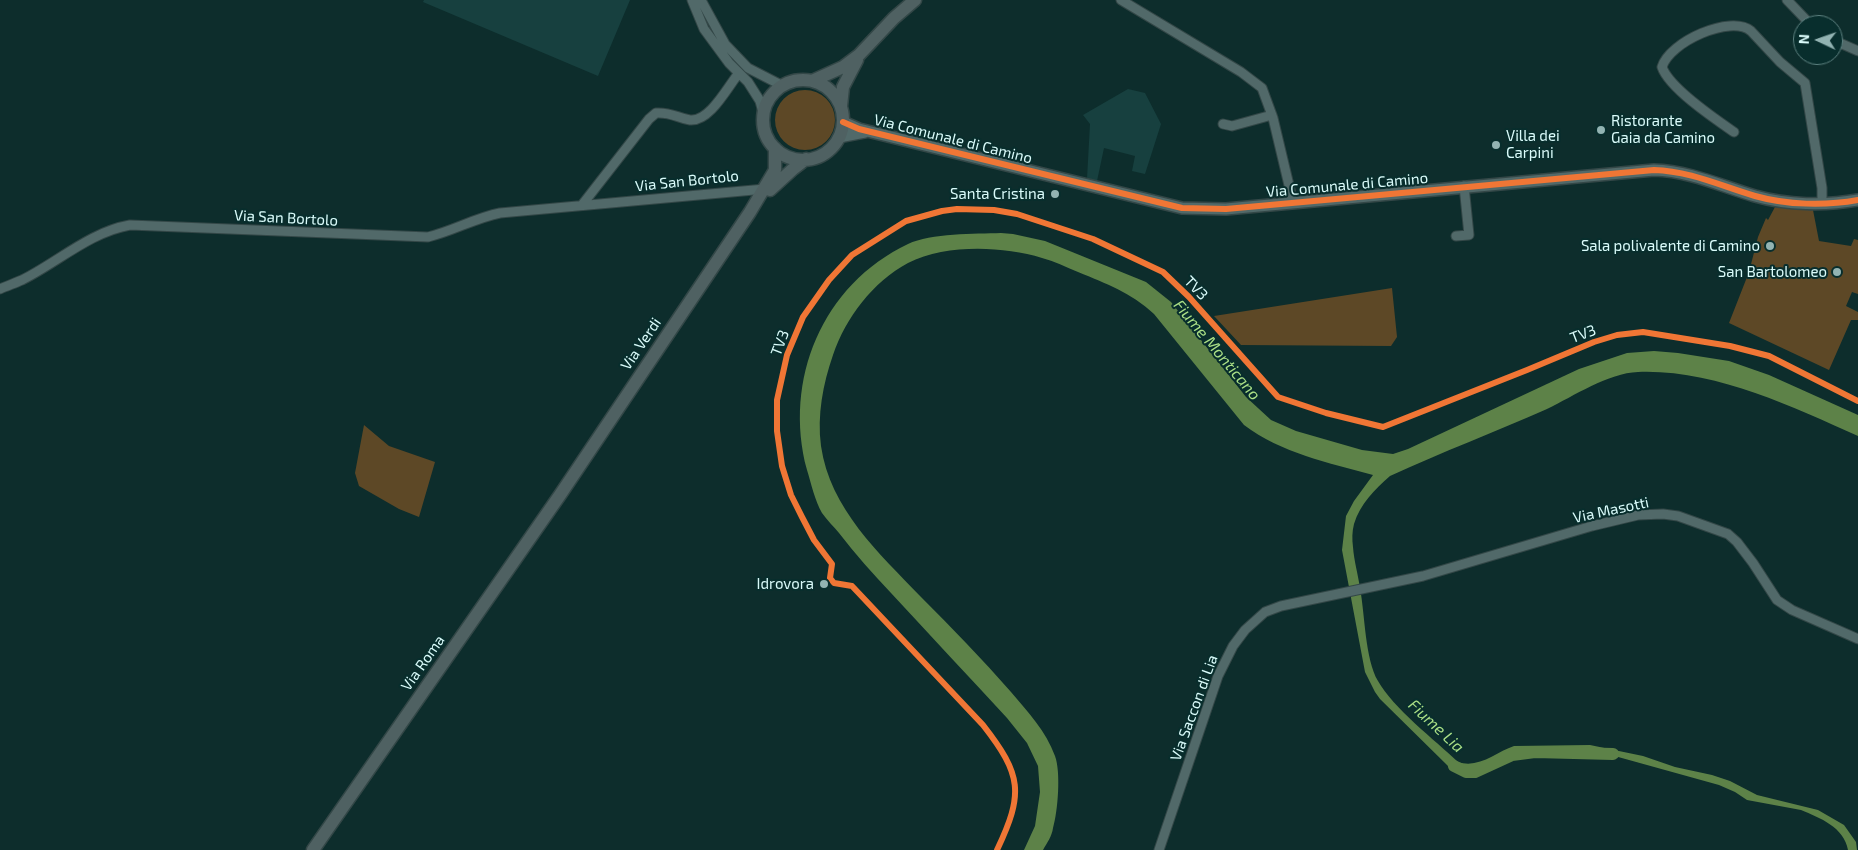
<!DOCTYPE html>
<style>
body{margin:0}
#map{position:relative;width:1858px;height:850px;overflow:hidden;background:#0d2d2c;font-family:"Exo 2",sans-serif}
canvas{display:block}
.north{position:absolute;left:1793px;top:15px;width:50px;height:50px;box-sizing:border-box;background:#082e2d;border:1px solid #5c807f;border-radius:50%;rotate:273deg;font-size:14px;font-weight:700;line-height:20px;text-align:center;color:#dafbfa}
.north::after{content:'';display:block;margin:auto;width:18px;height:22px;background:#92b3b2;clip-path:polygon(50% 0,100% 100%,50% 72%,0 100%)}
</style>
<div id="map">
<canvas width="1858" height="850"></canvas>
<div class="north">N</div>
</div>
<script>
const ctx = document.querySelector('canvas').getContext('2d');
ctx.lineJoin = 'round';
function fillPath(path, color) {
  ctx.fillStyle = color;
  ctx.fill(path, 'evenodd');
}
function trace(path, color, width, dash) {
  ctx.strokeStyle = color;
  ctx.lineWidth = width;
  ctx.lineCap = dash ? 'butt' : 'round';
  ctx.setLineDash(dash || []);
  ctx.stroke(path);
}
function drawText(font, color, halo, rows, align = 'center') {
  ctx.font = font + ' "Exo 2",sans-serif';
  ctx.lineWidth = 4;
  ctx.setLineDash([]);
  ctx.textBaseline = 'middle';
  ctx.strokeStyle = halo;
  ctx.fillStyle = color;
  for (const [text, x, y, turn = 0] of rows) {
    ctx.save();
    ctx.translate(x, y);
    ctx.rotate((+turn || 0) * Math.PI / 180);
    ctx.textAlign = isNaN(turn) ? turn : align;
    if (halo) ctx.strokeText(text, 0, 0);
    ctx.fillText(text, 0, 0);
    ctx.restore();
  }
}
fillPath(new Path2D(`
 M 424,0 L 630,0 L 598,76 L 423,2 Z
 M 1128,89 L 1145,93 L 1161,124 L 1145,174 L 1132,171 L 1135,156 L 1104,148 L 1097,181 L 1087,179 L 1090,124 L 1083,115 Z`), '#17403f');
fillPath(new Path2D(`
 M775 120a30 30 0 1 1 60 0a30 30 0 1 1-60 0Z
 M 1775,207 L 1813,210 L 1819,241 L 1851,246 L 1854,239 L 1858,240 L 1858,294 L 1852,292 L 1846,306 L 1858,312 L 1858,320 L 1851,320 L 1829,370 L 1729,323 L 1749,272 L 1758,237 L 1766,218 L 1768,220 Z
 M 1392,288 L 1397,337 L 1391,346 L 1241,345 L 1214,316 Z
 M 364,425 L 389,446 L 435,462 L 419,517 L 399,509 L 359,486 L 355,473 Z`), '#5d4826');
fillPath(new Path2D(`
 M 1001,233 L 1013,234 L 1045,241 L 1146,282 L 1171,302 L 1246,397 L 1271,420 L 1296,431 L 1362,450 L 1393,454 L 1408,449 L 1579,369 L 1627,353 L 1654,351 L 1678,353 L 1729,361 L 1769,375 L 1858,415 L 1858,436 C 1791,406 1713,369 1638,372 C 1608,373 1574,396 1547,409 C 1495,432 1442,452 1390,476 C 1375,489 1360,504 1354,524 C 1352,532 1352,539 1353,547 C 1354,561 1358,574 1360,588 C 1365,615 1365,659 1378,681 C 1393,708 1435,740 1458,762 C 1479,769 1496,752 1514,746 L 1590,745 L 1643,756 L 1675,767 L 1712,775 L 1730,781 L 1757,795 L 1818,810 L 1844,825 L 1856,842 L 1857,850 L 1848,850 C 1844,827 1820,818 1801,810 L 1747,800 L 1735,792 L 1719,785 L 1611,755 L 1587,752 L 1534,751 L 1507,755 L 1469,772 L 1460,772 L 1448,766 L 1380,699 L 1375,692 L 1365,672 L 1342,550 L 1346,516 L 1354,501 L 1373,475 C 1329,463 1281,453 1244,425 L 1154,314 C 1130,292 1107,284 1078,272 C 1066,267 1054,261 1042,258 C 1002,246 946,244 908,263 C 873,282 846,317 833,355 C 823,384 817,415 821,446 C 830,509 879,553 921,597 C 952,628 982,659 1011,692 C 1028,712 1046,731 1055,756 C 1061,772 1058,811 1053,828 C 1052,836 1047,843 1043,850 L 1024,850 L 1035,826 L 1040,792 L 1038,766 L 1027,743 L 1007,718 C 969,677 930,635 891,593 C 873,574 855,554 839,533 C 834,527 827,520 822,513 C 815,501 811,483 807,470 C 783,380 822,285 908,244 C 931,233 975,234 1001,233 Z`), '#5d8248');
trace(new Path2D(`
 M 1454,766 L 1466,772 L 1475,772 L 1512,755 L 1535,752 L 1613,754`), '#5d8248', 12);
const street = new Path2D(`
 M 692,0 L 704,29 L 729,63 L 748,82 L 760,101 L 764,116
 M 701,0 L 725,44 L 748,68 L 783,86
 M 1121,0 L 1241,72 L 1262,88 L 1273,118 L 1293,202
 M 1787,0 L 1811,25
 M 1833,40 L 1858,51
 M 1223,124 L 1232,126 L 1272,115
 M 1734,132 C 1715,119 1669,88 1662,67 C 1669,42 1731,14 1751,31 L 1780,62 L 1805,83 L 1822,188 L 1822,204
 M 582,205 L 649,119 L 656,113 C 672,112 677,118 690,120 C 710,122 728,86 739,73
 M 1456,236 L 1469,235 L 1464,186
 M 0,289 C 7,286 15,283 22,280 C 58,262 90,232 130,225 L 428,237 C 453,231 475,218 500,213 L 765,189
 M 1159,850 L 1218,676 L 1233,646 L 1245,630 L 1265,612 L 1281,606 L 1423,576 L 1592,526 L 1638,515 L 1663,514 L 1678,516 L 1728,534 L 1737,542 L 1753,563 L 1777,600 L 1792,610 L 1858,639`);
const secondary = new Path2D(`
 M 843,122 L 859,129 L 1182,208 L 1226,209 L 1654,170 C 1690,171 1721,186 1755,196 C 1787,205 1825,206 1858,200
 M 839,137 L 865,132`);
const primary = new Path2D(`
 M763 120a40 40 0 1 1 80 0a40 40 0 1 1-80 0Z
 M 812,81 L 843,67 L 859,55 L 894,18 L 915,0
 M 841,106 L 843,87 L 857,60
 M 770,190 L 793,169 L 806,159
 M 313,850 L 560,495 L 750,212 L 775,170 L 775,148`);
trace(street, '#334747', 11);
trace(secondary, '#334747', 14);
trace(primary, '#334747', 15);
trace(street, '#516969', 9);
trace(secondary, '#516969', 11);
trace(primary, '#4f6162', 12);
trace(new Path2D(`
 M 843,122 L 859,129 L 1182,208 L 1226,209 L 1654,170 C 1690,171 1721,186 1755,196 C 1787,205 1825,206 1858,200
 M 997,850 C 1024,793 1022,775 983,725 L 852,586 L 834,583 L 830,578 L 832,564 L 814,540 L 802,517 L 791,495 L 782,466 L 777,431 L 777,400 L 787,355 L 803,317 L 829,280 L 852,255 L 906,221 L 942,211 L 957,209 L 994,210 L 1017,214 L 1093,239 L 1163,272 L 1189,297 L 1278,397 L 1326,413 L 1383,427 L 1527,370 L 1594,342 L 1617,335 L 1643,332 L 1730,346 L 1769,356 L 1858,401`), '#f07635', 6);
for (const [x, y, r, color] of [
 [1601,130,5,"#92b3b2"],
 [1496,145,5,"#92b3b2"],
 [1055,194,5,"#92b3b2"],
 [1770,246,5,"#92b3b2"],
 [1837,272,5,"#92b3b2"],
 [824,584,5,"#92b3b2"]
]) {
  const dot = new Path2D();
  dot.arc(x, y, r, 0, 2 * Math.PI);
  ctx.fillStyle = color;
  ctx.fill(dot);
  trace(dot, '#082e2d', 2);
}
drawText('15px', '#dafbfa', '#082e2d', [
 ["Ristorante",1611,121,"left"],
 ["Gaia da Camino",1611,138,"left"],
 ["Villa dei",1506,136,"left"],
 ["Carpini",1506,153,"left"],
 ["Santa Cristina",1045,194],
 ["Sala polivalente di Camino",1760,246],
 ["San Bartolomeo",1827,272],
 ["Idrovora",814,584]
], 'right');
drawText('15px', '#dafbfa', '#082e2d', [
 ["Via Comunale di Camino",953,139,14],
 ["Via San Bortolo",687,181,-6],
 ["Via Comunale di Camino",1347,185,-5],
 ["Via San Bortolo",286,218,3],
 ["TV3",1196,288,46],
 ["TV3",1583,334,-21],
 ["TV3",780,343,-69],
 ["Via Verdi",641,344,-56],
 ["Via Masotti",1611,510,-12],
 ["Via Roma",423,663,-55],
 ["Via Saccon di Lia",1194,708,-70]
]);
drawText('italic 16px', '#abdf86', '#082e2d', [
 ["Fiume Monticano",1217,350,50],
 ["Fiume Lia",1436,726,43]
]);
</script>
